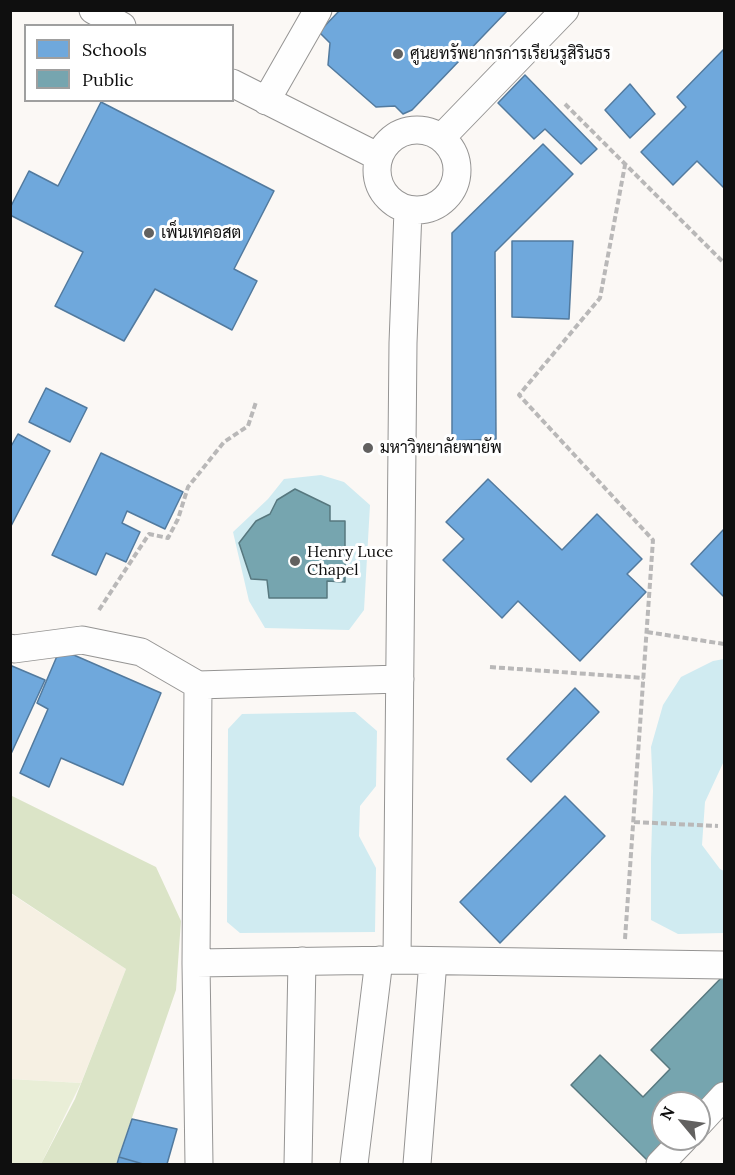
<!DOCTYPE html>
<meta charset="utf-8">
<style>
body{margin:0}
#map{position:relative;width:735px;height:1175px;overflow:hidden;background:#fbf8f5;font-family:Lora,serif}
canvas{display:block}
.frame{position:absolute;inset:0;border:12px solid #0f0f0f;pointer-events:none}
.legend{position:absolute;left:24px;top:24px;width:210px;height:78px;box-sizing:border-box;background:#fff;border:2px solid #9f9f9f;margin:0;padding:8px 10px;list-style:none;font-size:18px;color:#0f0f0f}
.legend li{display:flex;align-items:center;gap:12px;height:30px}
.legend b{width:30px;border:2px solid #9f9f9f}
.north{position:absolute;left:651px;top:1091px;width:60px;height:60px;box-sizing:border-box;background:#fff;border:2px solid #9f9f9f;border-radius:50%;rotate:299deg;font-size:16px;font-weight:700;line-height:24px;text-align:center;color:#0f0f0f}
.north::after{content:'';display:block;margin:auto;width:21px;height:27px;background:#626160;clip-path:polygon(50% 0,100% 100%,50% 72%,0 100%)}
</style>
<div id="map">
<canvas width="735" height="1175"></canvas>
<div class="frame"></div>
<ul class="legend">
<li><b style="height:16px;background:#6fa8dc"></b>Schools</li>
<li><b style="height:16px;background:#76a5af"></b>Public</li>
</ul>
<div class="north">N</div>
</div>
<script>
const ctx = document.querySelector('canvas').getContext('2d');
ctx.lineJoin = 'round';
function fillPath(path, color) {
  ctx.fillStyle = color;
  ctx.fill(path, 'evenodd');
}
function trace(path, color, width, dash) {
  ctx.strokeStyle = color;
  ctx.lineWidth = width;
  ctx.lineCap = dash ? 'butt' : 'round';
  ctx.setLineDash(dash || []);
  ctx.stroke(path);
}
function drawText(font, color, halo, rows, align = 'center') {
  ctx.font = font + ' Lora,Sarabun,serif';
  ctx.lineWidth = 6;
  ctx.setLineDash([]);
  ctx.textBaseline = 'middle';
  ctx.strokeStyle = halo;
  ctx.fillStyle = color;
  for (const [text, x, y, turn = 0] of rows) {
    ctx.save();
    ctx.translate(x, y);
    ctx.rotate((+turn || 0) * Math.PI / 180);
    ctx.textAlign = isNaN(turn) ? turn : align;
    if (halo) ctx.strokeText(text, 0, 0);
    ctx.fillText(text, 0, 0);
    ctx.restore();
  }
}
fillPath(new Path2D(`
 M 10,893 L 126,969 L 81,1083 L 11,1079 Z`), '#f6f0e3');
fillPath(new Path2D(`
 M 10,1079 L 81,1083 L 41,1164 L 11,1164 Z`), '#e9eed7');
fillPath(new Path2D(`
 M 10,795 L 156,867 L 181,921 L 176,990 L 116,1164 L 41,1164 L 75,1099 L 126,969 L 11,893 Z`), '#dbe4c7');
fillPath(new Path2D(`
 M 321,475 L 344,482 L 370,505 L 364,610 L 349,630 L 265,628 L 249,601 L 233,532 L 268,499 L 284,479 Z
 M 724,659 L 724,761 L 705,802 L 702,845 L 720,869 L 724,871 L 724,933 L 678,934 L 651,920 L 651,858 L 653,791 L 651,747 L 663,705 L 681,677 L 713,661 Z
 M 355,712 L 377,731 L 376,786 L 360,806 L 359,836 L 376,868 L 375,932 L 240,933 L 227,922 L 228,729 L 242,714 Z`), '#d0ebf1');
const schools = new Path2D(`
 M 340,10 L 508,10 L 412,110 L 403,114 L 395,106 L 376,107 L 328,65 L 330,43 L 319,32 Z
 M 724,49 L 724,188 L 697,161 L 673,185 L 641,152 L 686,107 L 677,97 Z
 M 525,75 L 597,149 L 581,164 L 545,129 L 534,139 L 498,103 Z
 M 630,84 L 655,114 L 630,138 L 605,110 Z
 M 101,102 L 274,191 L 234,269 L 257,281 L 232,330 L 155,289 L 124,341 L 55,306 L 83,252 L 10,215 L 10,208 L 29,171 L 58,186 Z
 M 543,144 L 573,174 L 495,252 L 496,439 L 452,441 L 452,233 Z
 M 512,241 L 573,241 L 569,319 L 512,317 Z
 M 46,388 L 87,408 L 70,442 L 29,422 Z
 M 18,434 L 50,451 L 10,528 L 10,448 Z
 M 101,453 L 183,492 L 165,529 L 127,511 L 122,523 L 140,532 L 126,562 L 106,553 L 96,575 L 52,555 Z
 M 488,479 L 562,550 L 597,514 L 642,559 L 627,574 L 646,592 L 580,661 L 518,601 L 502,618 L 443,560 L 464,539 L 446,522 Z
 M 724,529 L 724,595 L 723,596 L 691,564 Z
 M 60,649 L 161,693 L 123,785 L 61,758 L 49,787 L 20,773 L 48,709 L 37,703 Z
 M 12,666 L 45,680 L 10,756 L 10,670 Z
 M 575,688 L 599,712 L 531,782 L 507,759 Z
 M 565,796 L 605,836 L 500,943 L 460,902 Z
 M 132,1119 L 177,1129 L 167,1164 L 143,1164 L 119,1157 Z
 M 119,1157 L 143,1164 L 117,1164 Z`);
fillPath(schools, '#6fa8dc');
trace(schools, '#527a9e', 1.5);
const public = new Path2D(`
 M 295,489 L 330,506 L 330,521 L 345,521 L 345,582 L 327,581 L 327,598 L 269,598 L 267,580 L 251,579 L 239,543 L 256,521 L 270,514 L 277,500 Z
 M 724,975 L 724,1081 L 699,1107 L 699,1103 L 663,1103 L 663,1139 L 668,1139 L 647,1160 L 571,1085 L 600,1055 L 643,1097 L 670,1069 L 651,1050 Z`);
fillPath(public, '#76a5af');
trace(public, '#57787f', 1.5);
const minor = new Path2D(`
 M 93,10 L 122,26
 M 232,83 L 379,157
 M 266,101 L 318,10
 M377 170a40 40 0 1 1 80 0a40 40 0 1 1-80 0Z
 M 442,137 L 565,10
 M 10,648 L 14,649 L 82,640 L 141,652 L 198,685 L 400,679
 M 198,685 L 196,963 L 199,1164
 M 397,960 L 403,343 L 408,210
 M 196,963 L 397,960 L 724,965
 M 699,1123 L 724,1096
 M 298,1164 L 302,961
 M 354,1164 L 379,960
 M 417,1164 L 433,961
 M 660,1164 L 684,1139`);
trace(minor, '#959493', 29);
trace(new Path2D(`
 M 565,104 L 724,263
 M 99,610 L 149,534 L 168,538 L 178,519 L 188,487 L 224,442 L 248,426 L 256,402
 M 647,632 L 724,644
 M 490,667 L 644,678
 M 634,822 L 718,826
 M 625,939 L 653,540 L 519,395 L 600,298 L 625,165`), '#b9b8b8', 4, [6, 3]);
trace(minor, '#fefefe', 27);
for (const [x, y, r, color] of [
 [398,54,6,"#626160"],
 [149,233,6,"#626160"],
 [368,448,6,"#626160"],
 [295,561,6,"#626160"]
]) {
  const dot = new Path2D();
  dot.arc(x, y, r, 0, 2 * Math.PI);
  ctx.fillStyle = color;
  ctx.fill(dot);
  trace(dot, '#fff', 2);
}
drawText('16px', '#0f0f0f', '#fff', [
 ["ศูนยทรัพยากรการเรียนรูสิรินธร",410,54],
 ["เพ็นเทคอสต",161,233],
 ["มหาวิทยาลัยพายัพ",380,448],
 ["Henry Luce",307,552],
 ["Chapel",307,570]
], 'left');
</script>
